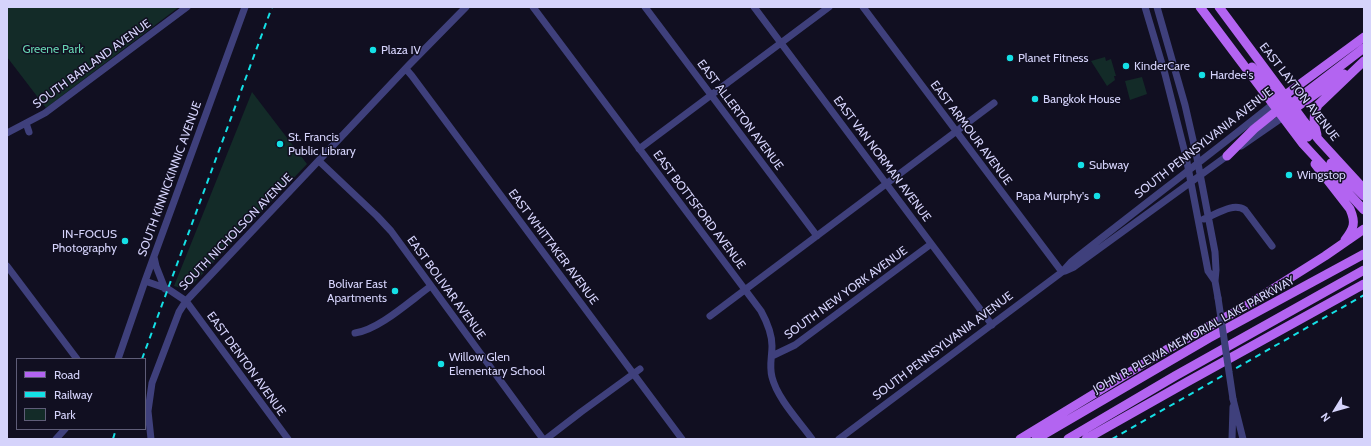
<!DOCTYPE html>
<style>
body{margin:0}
#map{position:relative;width:1371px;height:446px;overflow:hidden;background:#110f21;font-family:Cabin,sans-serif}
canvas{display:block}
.frame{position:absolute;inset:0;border:8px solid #d5d3fb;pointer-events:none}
.legend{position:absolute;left:16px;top:358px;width:130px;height:72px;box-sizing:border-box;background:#110f21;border:1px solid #5f5d78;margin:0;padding:5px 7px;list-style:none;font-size:12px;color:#d5d3fb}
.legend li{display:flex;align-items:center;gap:8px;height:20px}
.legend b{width:20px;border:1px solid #5f5d78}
.north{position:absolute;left:1315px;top:390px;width:40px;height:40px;-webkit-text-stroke:3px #110f21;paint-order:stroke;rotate:233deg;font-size:11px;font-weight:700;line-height:16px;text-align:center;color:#d5d3fb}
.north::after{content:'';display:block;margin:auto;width:14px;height:18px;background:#d5d3fb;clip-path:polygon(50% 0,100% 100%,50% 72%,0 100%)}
</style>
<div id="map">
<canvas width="1371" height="446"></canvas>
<div class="frame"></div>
<ul class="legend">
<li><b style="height:5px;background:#b364f1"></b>Road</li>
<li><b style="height:5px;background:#14e0e6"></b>Railway</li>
<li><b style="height:11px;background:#132b28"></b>Park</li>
</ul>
<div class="north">N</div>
</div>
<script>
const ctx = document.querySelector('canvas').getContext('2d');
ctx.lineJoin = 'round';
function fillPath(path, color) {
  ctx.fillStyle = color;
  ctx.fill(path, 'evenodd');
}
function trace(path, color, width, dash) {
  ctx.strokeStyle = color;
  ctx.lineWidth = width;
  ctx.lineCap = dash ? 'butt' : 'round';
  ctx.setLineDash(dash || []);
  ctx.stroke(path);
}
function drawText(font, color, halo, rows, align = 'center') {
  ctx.font = font + ' Cabin,sans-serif';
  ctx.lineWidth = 3;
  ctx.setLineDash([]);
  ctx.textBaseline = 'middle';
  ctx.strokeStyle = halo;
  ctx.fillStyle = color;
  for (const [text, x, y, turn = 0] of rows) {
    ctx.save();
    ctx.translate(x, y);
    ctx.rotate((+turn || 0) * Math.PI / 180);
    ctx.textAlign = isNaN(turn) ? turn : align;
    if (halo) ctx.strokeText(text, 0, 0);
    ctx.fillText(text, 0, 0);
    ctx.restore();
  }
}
fillPath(new Path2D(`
 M 7,7 L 179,7 L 46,108 L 7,57 Z
 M 1105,57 L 1106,61 L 1111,59 L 1116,76 L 1114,76 L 1115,80 L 1107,86 L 1091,61 Z
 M 1142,77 L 1147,94 L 1130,100 L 1125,81 Z
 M 252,92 L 307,164 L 193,284 C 186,289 182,289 174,286 Z`), '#132b28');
trace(new Path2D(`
 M 533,7 L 761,311 C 767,322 772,333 772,346 C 772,357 769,366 772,377 C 777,398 799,421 812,439
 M 645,7 L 817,236
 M 754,7 L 992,325
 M 863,7 L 1062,272
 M 1145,7 L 1165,74 L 1186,157 L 1208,271 L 1215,281
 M 1157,7 L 1185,105 L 1196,153 L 1215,252 L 1216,270 L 1215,281 L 1218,298
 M 406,69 L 412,76 L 682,439
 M 26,123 L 29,132
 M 7,133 L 45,113 L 187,7
 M 1241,146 L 1283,117
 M 639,149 L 829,7
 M 319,161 L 377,216 L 391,231 L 543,439
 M 1204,219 C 1217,214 1233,202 1245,210 L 1272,246
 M 154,257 L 156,266 L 165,289
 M 7,266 L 77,359
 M 1065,271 L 1074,267 L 1231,153
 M 145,281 L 168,289 L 186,301 L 288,439
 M 710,316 L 994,103
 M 355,333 C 379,330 411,300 431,286
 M 772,356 L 795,345 L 931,244
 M 118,359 L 145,281 L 245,7
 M 1233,399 L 1243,439
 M 56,439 L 65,429
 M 151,439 L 148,411 L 152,383 L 179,312 L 186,301 L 409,65 L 466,7
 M 546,439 L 581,412 L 640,369
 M 839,439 L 1062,272 L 1071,262 C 1138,209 1207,157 1273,104
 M 1232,439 L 1233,407`), '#3f407c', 7);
trace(new Path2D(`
 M 1200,7 L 1303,144 L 1364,210
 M 1219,7 L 1303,120 L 1319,140 L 1364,189
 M 1252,67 L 1283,103
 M 1273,104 L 1364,37
 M 1287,107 L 1364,48
 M 1284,111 L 1298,124 L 1308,137
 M 1291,111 L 1344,74
 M 1317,135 C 1314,123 1312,117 1318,105 L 1364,61
 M 1227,156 L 1254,129 L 1274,113 L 1281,105
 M 1331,163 L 1364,196
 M 1315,164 L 1350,209 C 1356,223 1354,228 1345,240
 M 1020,439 L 1166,350 L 1244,307 L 1325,256 L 1364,229
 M 1036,439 L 1209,338 L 1364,254
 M 1068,439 L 1175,376 L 1364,270
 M 1086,439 L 1187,382 L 1364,284`), '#b364f1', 9);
trace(new Path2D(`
 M 142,359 L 272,7
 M 113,439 L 116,429
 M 1112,439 L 1364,295`), '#14e0e6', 2, [6, 5]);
trace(new Path2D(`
 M 1218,298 L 1233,399`), '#3f407c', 7);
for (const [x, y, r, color] of [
 [373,50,4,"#14e0e6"],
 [1010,58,4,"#14e0e6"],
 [1126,66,4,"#14e0e6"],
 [1202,75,4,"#14e0e6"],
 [1035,99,4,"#14e0e6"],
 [280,144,4,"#14e0e6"],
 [1081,165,4,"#14e0e6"],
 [1289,175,4,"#14e0e6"],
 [1097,196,4,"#14e0e6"],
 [125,241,4,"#14e0e6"],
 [395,291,4,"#14e0e6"],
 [441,364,4,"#14e0e6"]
]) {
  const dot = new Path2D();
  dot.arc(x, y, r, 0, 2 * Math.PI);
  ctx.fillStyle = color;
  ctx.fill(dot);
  trace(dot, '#110f21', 1.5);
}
drawText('12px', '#66d5b1', '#110f21', [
 ["Greene Park",53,49]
]);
drawText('12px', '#d5d3fb', '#110f21', [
 ["Plaza IV",381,50],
 ["Planet Fitness",1018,58],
 ["KinderCare",1134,66],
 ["Hardee's",1210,75],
 ["Bangkok House",1043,99],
 ["St. Francis",288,137],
 ["Public Library",288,151],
 ["Subway",1089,165],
 ["Wingstop",1297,175],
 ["Papa Murphy's",1089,196,"right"],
 ["IN-FOCUS",117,234,"right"],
 ["Photography",117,248,"right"],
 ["Bolivar East",387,284,"right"],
 ["Apartments",387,298,"right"],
 ["Willow Glen",449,357],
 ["Elementary School",449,371]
], 'left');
drawText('12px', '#d5d3fb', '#110f21', [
 ["SOUTH BARLAND AVENUE",92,64,-36],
 ["EAST LAYTON AVENUE",1299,92,52],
 ["EAST ALLERTON AVENUE",740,115,53],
 ["EAST ARMOUR AVENUE",971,133,53],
 ["SOUTH PENNSYLVANIA AVENUE",1204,143,-38],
 ["EAST VAN NORMAN AVENUE",882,159,53],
 ["SOUTH KINNICKINNIC AVENUE",170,179,-70],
 ["EAST BOTTSFORD AVENUE",699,210,53],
 ["SOUTH NICHOLSON AVENUE",236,232,-46],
 ["EAST WHITTAKER AVENUE",553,247,53],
 ["EAST BOLIVAR AVENUE",446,288,54],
 ["SOUTH NEW YORK AVENUE",846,293,-36],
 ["JOHN R. PLEWA MEMORIAL LAKE PARKWAY",1194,335,-29],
 ["SOUTH PENNSYLVANIA AVENUE",943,346,-37],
 ["EAST DENTON AVENUE",246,364,54]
]);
</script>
